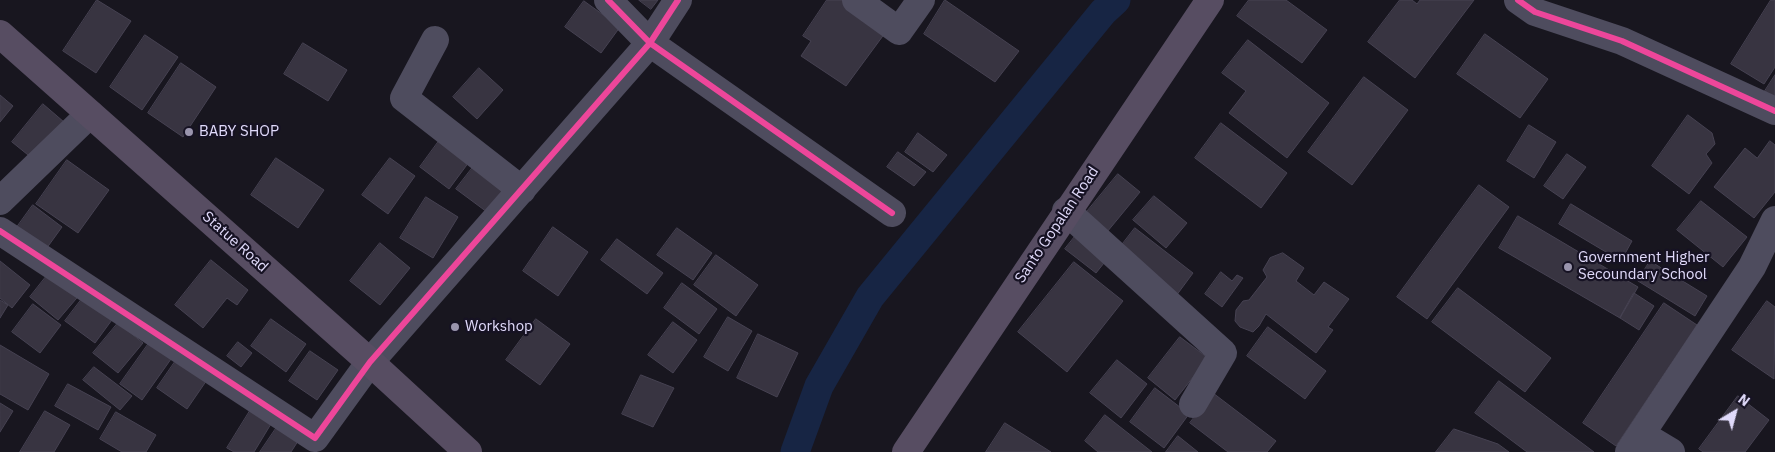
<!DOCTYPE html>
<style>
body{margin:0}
#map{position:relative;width:1775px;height:452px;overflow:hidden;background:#18161f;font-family:"IBM Plex Sans",sans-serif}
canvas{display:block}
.north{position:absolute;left:1710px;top:387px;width:50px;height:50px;-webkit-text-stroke:4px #161223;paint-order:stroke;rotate:37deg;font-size:14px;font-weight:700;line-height:20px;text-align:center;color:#e0dafa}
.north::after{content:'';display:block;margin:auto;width:18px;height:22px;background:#e0dafa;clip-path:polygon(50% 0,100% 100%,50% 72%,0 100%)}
</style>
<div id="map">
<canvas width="1775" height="452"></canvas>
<div class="north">N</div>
</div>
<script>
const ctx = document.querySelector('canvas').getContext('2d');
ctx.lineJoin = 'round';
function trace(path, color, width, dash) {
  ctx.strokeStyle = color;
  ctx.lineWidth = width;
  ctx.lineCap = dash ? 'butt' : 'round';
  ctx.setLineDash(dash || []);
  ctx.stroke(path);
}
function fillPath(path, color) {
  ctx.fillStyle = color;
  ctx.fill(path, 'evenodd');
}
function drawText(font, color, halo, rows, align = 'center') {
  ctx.font = font + ' "IBM Plex Sans",sans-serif';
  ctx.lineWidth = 4.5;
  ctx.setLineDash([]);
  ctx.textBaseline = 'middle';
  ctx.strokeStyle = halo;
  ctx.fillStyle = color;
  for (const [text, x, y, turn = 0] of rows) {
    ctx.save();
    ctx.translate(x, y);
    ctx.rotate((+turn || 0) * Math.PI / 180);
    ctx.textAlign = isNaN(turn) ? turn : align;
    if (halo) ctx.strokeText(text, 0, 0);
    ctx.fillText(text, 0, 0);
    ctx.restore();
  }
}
trace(new Path2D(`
 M 795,452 L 819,386 L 870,297 L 1103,12 L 1116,0`), '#172544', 29);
const building = new Path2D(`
 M 97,0 L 131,21 L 96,73 L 63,51 Z
 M 639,0 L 658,0 L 651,9 Z
 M 827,0 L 846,0 L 888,29 L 846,86 L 801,56 L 811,41 L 803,36 Z
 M 945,0 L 1019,51 L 995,82 L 924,34 Z
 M 1249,0 L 1286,0 L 1327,30 L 1302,63 L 1237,16 Z
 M 1400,0 L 1412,0 L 1417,4 L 1420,0 L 1474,0 L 1415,78 L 1368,42 Z
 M 1771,0 L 1775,0 L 1775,67 L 1764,84 L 1731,64 Z
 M 584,1 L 620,27 L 601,53 L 565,27 Z
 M 1485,34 L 1548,79 L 1520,118 L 1457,74 Z
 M 145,35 L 178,57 L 142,110 L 110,87 Z
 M 1248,40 L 1329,103 L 1287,158 L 1229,113 L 1246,91 L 1222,73 Z
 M 303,43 L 347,70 L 328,101 L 284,74 Z
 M 181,63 L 216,87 L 183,137 L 148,113 Z
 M 479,68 L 503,90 L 477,119 L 453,97 Z
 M 1775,75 L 1775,98 L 1765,91 Z
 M 1364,77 L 1408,110 L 1352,185 L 1308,152 Z
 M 0,95 L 13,106 L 0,122 Z
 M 43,104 L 64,122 L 33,159 L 12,142 Z
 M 1688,115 L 1712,133 L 1715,144 L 1706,154 L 1712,163 L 1689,194 L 1652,166 Z
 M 1221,123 L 1287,173 L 1261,208 L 1195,158 Z
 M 1529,125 L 1556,142 L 1534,178 L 1507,161 Z
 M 918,133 L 947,155 L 933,172 L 905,152 Z
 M 439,141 L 469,162 L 449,189 L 420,167 Z
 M 1770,141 L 1775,145 L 1775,192 L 1754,218 L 1714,187 L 1745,148 L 1757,158 Z
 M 898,152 L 926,172 L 914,186 L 887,167 Z
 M 1567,154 L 1586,167 L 1563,199 L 1544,186 Z
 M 276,158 L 324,190 L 298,228 L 251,195 Z
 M 390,158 L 415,176 L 388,214 L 362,195 Z
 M 67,160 L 109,190 L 78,233 L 36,204 Z
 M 477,162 L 511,188 L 491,215 L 456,189 Z
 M 1118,174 L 1140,192 L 1107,232 L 1085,214 Z
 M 1479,185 L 1509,207 L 1427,319 L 1397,297 Z
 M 1154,196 L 1187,223 L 1166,248 L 1133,220 Z
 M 426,197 L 458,217 L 433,258 L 400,238 Z
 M 1701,201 L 1747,237 L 1723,267 L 1677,230 Z
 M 1571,204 L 1632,241 L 1621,261 L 1559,224 Z
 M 33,205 L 62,227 L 41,256 L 12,234 Z
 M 1518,216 L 1638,287 L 1620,318 L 1499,248 Z
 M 553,227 L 588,252 L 558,296 L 523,271 Z
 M 677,228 L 712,253 L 693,280 L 657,255 Z
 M 1135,228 L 1193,273 L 1176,296 L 1118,250 Z
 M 1077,234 L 1108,258 L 1096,273 L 1065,249 Z
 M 617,239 L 663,273 L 647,294 L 601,260 Z
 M 380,243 L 410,268 L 380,305 L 350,281 Z
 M 1283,253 L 1304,268 L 1296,281 L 1314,295 L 1324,282 L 1349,299 L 1328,327 L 1333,330 L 1316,353 L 1266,314 L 1259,326 L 1253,332 L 1240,327 L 1235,321 L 1236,310 L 1243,301 L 1249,300 L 1267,277 L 1263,270 L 1270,258 Z
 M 716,255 L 758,285 L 736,316 L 694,285 Z
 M 211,260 L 248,290 L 237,305 L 227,298 L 203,328 L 175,305 Z
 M 0,261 L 30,285 L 12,308 L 0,298 Z
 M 1650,261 L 1707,296 L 1695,316 L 1638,281 Z
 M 1074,262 L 1123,301 L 1067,372 L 1018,332 Z
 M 53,268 L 82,292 L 58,320 L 30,297 Z
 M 1221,272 L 1232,281 L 1237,275 L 1243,278 L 1222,307 L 1205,294 Z
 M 682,283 L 717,309 L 699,334 L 664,308 Z
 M 1458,288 L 1551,358 L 1525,392 L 1432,322 Z
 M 88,291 L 117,313 L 95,343 L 65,321 Z
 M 1634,293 L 1654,306 L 1639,330 L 1620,318 Z
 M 0,300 L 8,305 L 0,318 Z
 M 1767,301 L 1775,307 L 1774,379 L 1732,350 Z
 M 1664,303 L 1697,325 L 1616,446 L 1583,423 Z
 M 33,304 L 61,325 L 40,353 L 12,332 Z
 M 728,317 L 752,331 L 728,371 L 704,357 Z
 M 271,319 L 306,344 L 286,372 L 251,346 Z
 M 536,319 L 570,344 L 540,385 L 506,360 Z
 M 673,322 L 697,340 L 673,373 L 648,355 Z
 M 118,323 L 143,343 L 118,373 L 93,353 Z
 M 1268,327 L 1326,371 L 1305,399 L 1247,356 Z
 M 758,334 L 798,353 L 777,397 L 737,378 Z
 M 154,336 L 176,352 L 142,400 L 120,384 Z
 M 1180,337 L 1208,358 L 1175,400 L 1148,378 Z
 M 238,342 L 252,353 L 241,367 L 227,356 Z
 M 0,345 L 49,374 L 28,410 L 0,394 Z
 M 310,351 L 338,370 L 317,400 L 289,381 Z
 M 179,356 L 209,377 L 187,409 L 157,388 Z
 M 1117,360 L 1147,384 L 1121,418 L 1090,393 Z
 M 94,367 L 132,396 L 120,410 L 83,380 Z
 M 641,375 L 674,388 L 653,427 L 622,414 Z
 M 1499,381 L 1594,452 L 1527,452 L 1475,413 Z
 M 68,384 L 111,407 L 98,430 L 55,406 Z
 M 1155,388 L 1189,414 L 1164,448 L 1130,422 Z
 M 1213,393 L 1276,441 L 1267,452 L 1228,452 L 1190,423 Z
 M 1738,396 L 1769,420 L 1745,452 L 1703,452 L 1699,449 Z
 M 0,403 L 13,411 L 0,432 Z
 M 253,406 L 274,419 L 254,452 L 234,452 L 227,448 Z
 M 45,411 L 70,425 L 54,452 L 20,452 Z
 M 116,412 L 156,435 L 146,452 L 122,452 L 100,439 Z
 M 1105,415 L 1152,452 L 1098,452 L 1085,441 Z
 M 1005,423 L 1051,452 L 986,452 Z
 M 279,424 L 300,438 L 291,452 L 260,452 Z
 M 1454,429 L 1498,444 L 1509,452 L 1436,452 Z
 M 1178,436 L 1198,452 L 1166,452 Z`);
fillPath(building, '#383441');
trace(building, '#464252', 1);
trace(new Path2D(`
 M 608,0 L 650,43 L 892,213
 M 856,0 L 899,31 L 921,0
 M 1518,0 L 1535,12 L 1622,41 L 1775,111
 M 435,40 L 404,98 L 522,190
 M 0,201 L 90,114
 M 1066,211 L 1223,353 L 1193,404
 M 0,231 L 315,438 L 370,362 L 650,43 L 678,0
 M 1641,434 L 1671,452
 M 1629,452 L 1752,267 L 1775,220`), '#4e4c5e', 28);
trace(new Path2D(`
 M 0,34 L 370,362 L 468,452
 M 906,452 L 1210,0`), '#574d62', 28);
trace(new Path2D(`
 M 608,0 L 650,43 L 892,213
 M 1518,0 L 1535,12 L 1622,41 L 1775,111
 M 0,231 L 315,438 L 370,362 L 650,43 L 678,0`), '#ed469a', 6);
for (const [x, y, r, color] of [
 [189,132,5,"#9a95ad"],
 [1568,267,5,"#9a95ad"],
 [455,327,5,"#9a95ad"]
]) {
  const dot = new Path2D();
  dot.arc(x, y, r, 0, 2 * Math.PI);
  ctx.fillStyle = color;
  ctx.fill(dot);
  trace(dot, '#161223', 2);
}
drawText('15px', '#e0dafa', '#161223', [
 ["BABY SHOP",199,132],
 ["Government Higher",1578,258],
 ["Secoundary School",1578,275],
 ["Workshop",465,327]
], 'left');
drawText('15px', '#e0dafa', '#161223', [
 ["Santo Gopalan Road",1057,225,-56],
 ["Statue Road",235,242,42]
]);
</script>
